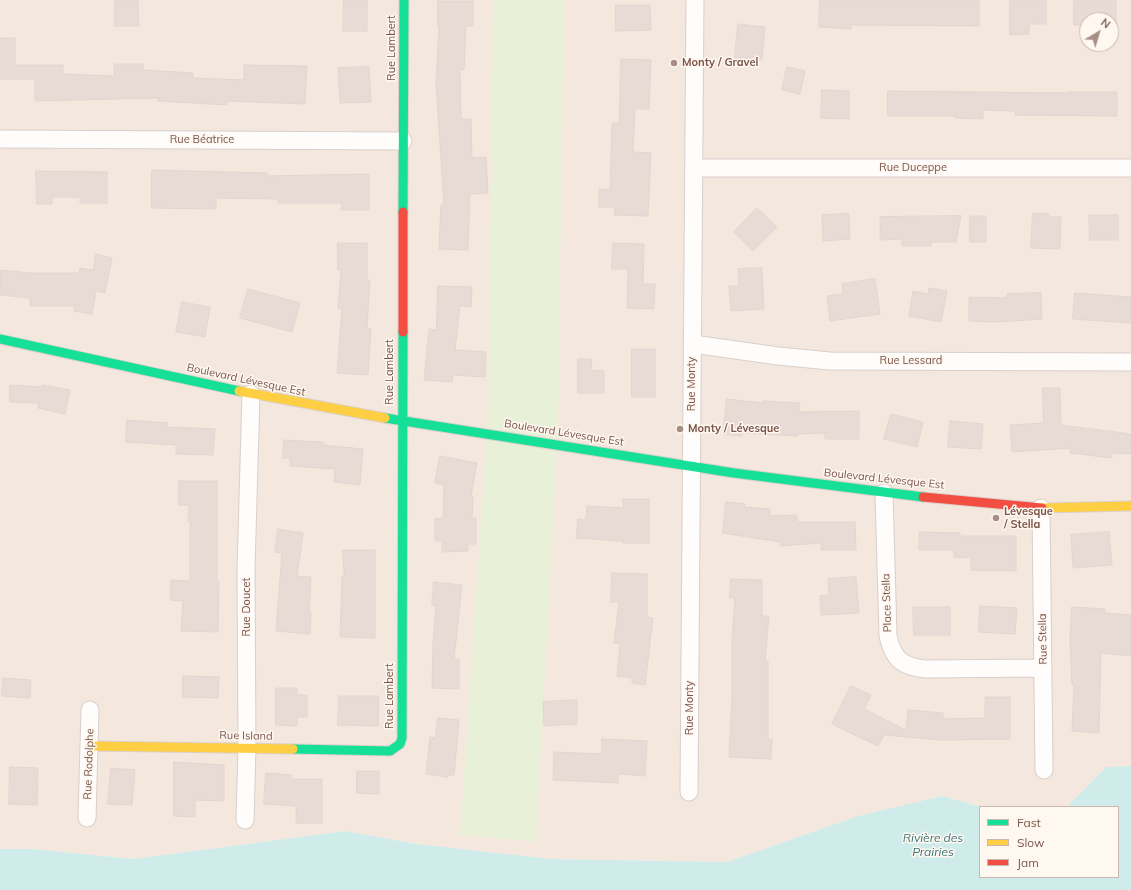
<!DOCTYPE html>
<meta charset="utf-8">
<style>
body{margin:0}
#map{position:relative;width:1131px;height:890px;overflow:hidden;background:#faf4ee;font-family:Mulish,sans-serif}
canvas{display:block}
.legend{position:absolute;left:979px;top:806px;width:140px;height:72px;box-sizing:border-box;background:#fff8f1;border:1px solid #cab7af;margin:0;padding:5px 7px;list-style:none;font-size:12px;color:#7b564b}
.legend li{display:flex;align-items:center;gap:8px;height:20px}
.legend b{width:20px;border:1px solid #cab7af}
.north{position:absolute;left:1079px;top:12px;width:40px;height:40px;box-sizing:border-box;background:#fff8f1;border:1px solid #cab7af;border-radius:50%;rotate:38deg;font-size:11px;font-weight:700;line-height:16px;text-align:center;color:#7b564b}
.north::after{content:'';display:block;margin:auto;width:14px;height:18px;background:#a78d84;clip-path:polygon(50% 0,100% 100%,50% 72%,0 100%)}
</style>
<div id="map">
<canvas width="1131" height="890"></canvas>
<ul class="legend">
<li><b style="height:5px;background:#16e098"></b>Fast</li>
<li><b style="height:5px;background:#ffcf43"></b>Slow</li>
<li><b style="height:5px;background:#f24e42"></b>Jam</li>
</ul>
<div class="north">N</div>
</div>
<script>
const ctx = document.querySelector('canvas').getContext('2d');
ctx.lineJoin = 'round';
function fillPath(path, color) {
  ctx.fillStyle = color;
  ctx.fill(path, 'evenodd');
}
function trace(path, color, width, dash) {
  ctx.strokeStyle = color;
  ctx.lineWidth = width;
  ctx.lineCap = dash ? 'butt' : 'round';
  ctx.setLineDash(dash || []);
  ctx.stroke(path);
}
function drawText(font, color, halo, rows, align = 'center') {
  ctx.font = font + ' Mulish,sans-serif';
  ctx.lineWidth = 3;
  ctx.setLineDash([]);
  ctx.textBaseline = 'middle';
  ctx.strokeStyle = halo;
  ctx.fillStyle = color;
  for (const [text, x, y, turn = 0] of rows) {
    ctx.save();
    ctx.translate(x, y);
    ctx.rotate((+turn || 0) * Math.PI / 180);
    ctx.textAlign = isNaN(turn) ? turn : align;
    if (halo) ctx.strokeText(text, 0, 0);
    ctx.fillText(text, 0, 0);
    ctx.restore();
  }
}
fillPath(new Path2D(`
 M 0,0 L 1131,0 L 1131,766 L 1106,767 L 1067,807 L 981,807 L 942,796 L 858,816 L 727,862 L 551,859 L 417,844 L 345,831 L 134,859 L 33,849 L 0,849 ZM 1087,20 L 1111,20 L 1111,44 L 1087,44 Z`), '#f4e7dd');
fillPath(new Path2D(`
 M 493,0 L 564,0 L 558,432 L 536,842 L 460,835 L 488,414 Z`), '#e9f0d8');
fillPath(new Path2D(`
 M 1131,766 L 1131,890 L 0,890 L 0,849 L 33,849 L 134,859 L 345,831 L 417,844 L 551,859 L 727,862 L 858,816 L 942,796 L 981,807 L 980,877 L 1118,877 L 1118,807 L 1067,807 L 1106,767 Z`), '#cfecea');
const building = new Path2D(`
 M 115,0 L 138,0 L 139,26 L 115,26 Z
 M 344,0 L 367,0 L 367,31 L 343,31 Z
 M 820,0 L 979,0 L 979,26 L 851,25 L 851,29 L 819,27 Z
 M 1010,0 L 1046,0 L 1046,24 L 1029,24 L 1029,34 L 1010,35 Z
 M 1074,0 L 1116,0 L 1116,25 L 1111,25 L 1111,20 L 1087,20 L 1087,25 L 1074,25 Z
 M 438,1 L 473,1 L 473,26 L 466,26 L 464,70 L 460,69 L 461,119 L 471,119 L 472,158 L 486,157 L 488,193 L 470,194 L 468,250 L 439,249 L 441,205 L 444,205 L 436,83 L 439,26 L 438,26 Z
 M 616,5 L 650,5 L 651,30 L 616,31 Z
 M 738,24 L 765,27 L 762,60 L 735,58 Z
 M 0,38 L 15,38 L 15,65 L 63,65 L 63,74 L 114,76 L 114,64 L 143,64 L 143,70 L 193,73 L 193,78 L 244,80 L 244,65 L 307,66 L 305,104 L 227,101 L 227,105 L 158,101 L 159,98 L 35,101 L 35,79 L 0,79 Z
 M 621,59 L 651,60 L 649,109 L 635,109 L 633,152 L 651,153 L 648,216 L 614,215 L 615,207 L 599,207 L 599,189 L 610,190 L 612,123 L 619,123 Z
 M 369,67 L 371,102 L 340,103 L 338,68 Z
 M 787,67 L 805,71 L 800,94 L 782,90 Z
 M 822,90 L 849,91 L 849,119 L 821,118 Z
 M 888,91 L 1068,93 L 1068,92 L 1117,92 L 1117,116 L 1015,115 L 1015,111 L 983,110 L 983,119 L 955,118 L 955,116 L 888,116 Z
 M 152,170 L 267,173 L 267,176 L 369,174 L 369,210 L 341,210 L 342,203 L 278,203 L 278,199 L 216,198 L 216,209 L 152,208 Z
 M 36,171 L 107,172 L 107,203 L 80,203 L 80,197 L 52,197 L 52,204 L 37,204 Z
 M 757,208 L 777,227 L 753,251 L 734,232 Z
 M 1033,213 L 1049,214 L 1049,217 L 1061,217 L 1060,249 L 1031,248 Z
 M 849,214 L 850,239 L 823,241 L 822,215 Z
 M 1089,215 L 1118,215 L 1118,240 L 1090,240 Z
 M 961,216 L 956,242 L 931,242 L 931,246 L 902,246 L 902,239 L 880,240 L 880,217 Z
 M 970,216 L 986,216 L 986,242 L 970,242 Z
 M 338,243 L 367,243 L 367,280 L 370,280 L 367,328 L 371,329 L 368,375 L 337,373 L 342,309 L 338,308 L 341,270 L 338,270 Z
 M 613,243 L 644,244 L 643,284 L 655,284 L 654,309 L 627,308 L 628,269 L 612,269 Z
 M 96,254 L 112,258 L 105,293 L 96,291 L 92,314 L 74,311 L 75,306 L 30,306 L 30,298 L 0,295 L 0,270 L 31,273 L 79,273 L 80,268 L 93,270 Z
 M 762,268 L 764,309 L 731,311 L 729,286 L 739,286 L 738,269 Z
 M 875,279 L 880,314 L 830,321 L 827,296 L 843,294 L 842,284 Z
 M 438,286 L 472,287 L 471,307 L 460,306 L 455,350 L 486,352 L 485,377 L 453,375 L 452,382 L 424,380 L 429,329 L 436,330 Z
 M 929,288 L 947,291 L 941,322 L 909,316 L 913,291 L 928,294 Z
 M 248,289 L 300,303 L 292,332 L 240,318 Z
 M 1041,293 L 1042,319 L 997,322 L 969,321 L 969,297 L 1007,298 L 1007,294 Z
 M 1075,293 L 1131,297 L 1131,323 L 1073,319 Z
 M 182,302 L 210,307 L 205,337 L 176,332 Z
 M 632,349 L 655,349 L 655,397 L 632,397 Z
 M 578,359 L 592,359 L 591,370 L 604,371 L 604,393 L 578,393 Z
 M 10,385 L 42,387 L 42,385 L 70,390 L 65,414 L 38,408 L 39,403 L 10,402 Z
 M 1043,388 L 1060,388 L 1061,425 L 1131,434 L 1131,454 L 1112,453 L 1112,458 L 1070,453 L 1071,448 L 1012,452 L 1010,425 L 1043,423 Z
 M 727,399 L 763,403 L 763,401 L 800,403 L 799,412 L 859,411 L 859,439 L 825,439 L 825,433 L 798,434 L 798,436 L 742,433 L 741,436 L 723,434 Z
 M 891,414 L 923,422 L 917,447 L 884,439 Z
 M 127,420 L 168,423 L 167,427 L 215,429 L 213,455 L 176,454 L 176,445 L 126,442 Z
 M 950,421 L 983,424 L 981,449 L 948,447 Z
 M 284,440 L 323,442 L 323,445 L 363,449 L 360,485 L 334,482 L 335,469 L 290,466 L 290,458 L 283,458 Z
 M 440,456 L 477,463 L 471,496 L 473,496 L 472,518 L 476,518 L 476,544 L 468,544 L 468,551 L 442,552 L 442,541 L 435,541 L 435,519 L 443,518 L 444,485 L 435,483 Z
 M 179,481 L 217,481 L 217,582 L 219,582 L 218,632 L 181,631 L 183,601 L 170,600 L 171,580 L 190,581 L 190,521 L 188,521 L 189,505 L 179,505 Z
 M 623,499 L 649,499 L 649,543 L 623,543 L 623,541 L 576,538 L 578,519 L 586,520 L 587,506 L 623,508 Z
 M 726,502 L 745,504 L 744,507 L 770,509 L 770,516 L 797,515 L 797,522 L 855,522 L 856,550 L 821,550 L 821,543 L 780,546 L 780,542 L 723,533 Z
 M 278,529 L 303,533 L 297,576 L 311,577 L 309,612 L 311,612 L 310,634 L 276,631 L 282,553 L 275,552 Z
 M 920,532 L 960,533 L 960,536 L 1016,536 L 1016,571 L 971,570 L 971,558 L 954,557 L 954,550 L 919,550 Z
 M 1109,532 L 1112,565 L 1073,568 L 1071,535 Z
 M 343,550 L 375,550 L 375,638 L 340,637 L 342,576 L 344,576 Z
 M 612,573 L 647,574 L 647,617 L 653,618 L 645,685 L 632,683 L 632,678 L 617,676 L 620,644 L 614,643 L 619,602 L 611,602 Z
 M 856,577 L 859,613 L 821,615 L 820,596 L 829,595 L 828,579 Z
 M 731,579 L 762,580 L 762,616 L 769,616 L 765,661 L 768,661 L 768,739 L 772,739 L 771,759 L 729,757 L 732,697 L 732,640 L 735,598 L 730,598 Z
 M 434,582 L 462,585 L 454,659 L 459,659 L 459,689 L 432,688 L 433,643 L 436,606 L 432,605 Z
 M 980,606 L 1017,608 L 1015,634 L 979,632 Z
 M 913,607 L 950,607 L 950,635 L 914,635 Z
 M 1072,607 L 1105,609 L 1105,613 L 1131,615 L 1131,656 L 1101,653 L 1099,733 L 1072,731 L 1074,685 L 1072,685 L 1070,640 Z
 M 183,676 L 219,677 L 218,698 L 183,697 Z
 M 3,678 L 31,680 L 30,698 L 2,696 Z
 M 851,686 L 871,695 L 864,709 L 906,730 L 908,710 L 943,713 L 943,719 L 985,718 L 985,697 L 1010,697 L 1010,739 L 941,740 L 884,735 L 878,746 L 832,724 Z
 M 276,688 L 297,688 L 297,695 L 307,695 L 307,717 L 297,717 L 297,726 L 276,725 Z
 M 339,696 L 379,696 L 378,726 L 338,725 Z
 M 577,700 L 577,724 L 544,726 L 543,702 Z
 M 438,718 L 459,720 L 454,775 L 448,775 L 448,777 L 426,774 L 430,737 L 435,738 Z
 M 602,739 L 647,741 L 645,776 L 618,774 L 618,783 L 553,780 L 554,752 L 602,754 Z
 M 174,762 L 224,765 L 224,801 L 195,800 L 195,817 L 174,816 Z
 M 10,767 L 38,768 L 37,805 L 9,804 Z
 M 111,768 L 135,770 L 132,805 L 108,804 Z
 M 357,771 L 379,771 L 379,794 L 357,793 Z
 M 266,773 L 291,775 L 291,779 L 322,779 L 322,823 L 296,823 L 296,806 L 264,804 Z`);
fillPath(building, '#e7dbd5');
trace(building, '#e3d6d0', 1);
const street = new Path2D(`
 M 0,139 L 403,141
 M 694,168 L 1131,168
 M 693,344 L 778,356 L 830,361 L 1131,362
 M 884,493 L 888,636 C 893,659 902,667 926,669 L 1043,668
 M 1041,508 L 1044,770
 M 689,792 L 695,0
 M 87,818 L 90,710
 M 245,820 L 247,748 L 246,569 L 251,394`);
const fast = new Path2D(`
 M 403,212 L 404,0
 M 0,339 L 239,391
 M 385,418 L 734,473 L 923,497
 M 293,749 L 390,751 L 400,744 L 402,738 L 403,332`);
const slow = new Path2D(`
 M 239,391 L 385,418
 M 1042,508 L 1131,506
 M 90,746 L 293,749`);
const jam = new Path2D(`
 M 403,332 L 403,212
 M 923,497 L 1042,508`);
trace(street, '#d9cfca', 19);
trace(fast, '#dbd0cb', 11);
trace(slow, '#dbd0cb', 11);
trace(jam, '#dbd0cb', 11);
trace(street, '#fefdfc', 17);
trace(fast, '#16e098', 9);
trace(slow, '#ffcf43', 9);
trace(jam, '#f24e42', 9);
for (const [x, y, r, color] of [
 [674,63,4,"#a78d84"],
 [680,429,4,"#a78d84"],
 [996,518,4,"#a78d84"]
]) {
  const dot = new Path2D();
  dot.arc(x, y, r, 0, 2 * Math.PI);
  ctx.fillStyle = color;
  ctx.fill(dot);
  trace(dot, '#fff8f1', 1.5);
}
drawText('11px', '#7b564b', '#fff8f1', [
 ["Rue Lambert",392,48,-90],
 ["Rue Béatrice",202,140],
 ["Rue Duceppe",913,168],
 ["Rue Lessard",911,361],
 ["Rue Lambert",390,372,-90],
 ["Boulevard Lévesque Est",246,380,12],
 ["Rue Monty",692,384,-90],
 ["Boulevard Lévesque Est",564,433,9],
 ["Boulevard Lévesque Est",884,479,6],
 ["Place Stella",887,603,-92],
 ["Rue Doucet",247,607,-90],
 ["Rue Stella",1043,639,-91],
 ["Rue Lambert",390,696,-90],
 ["Rue Monty",690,708,-90],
 ["Rue Island",246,736,1],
 ["Rue Rodolphe",89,764,-88]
]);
drawText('bold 11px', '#7b564b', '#fff8f1', [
 ["Monty / Gravel",682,63],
 ["Monty / Lévesque",688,429],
 ["Lévesque",1004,512],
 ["/ Stella",1004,525]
], 'left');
drawText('italic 12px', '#3a7679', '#fff8f1', [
 ["Rivière des",933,838],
 ["Prairies",933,852]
]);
</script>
